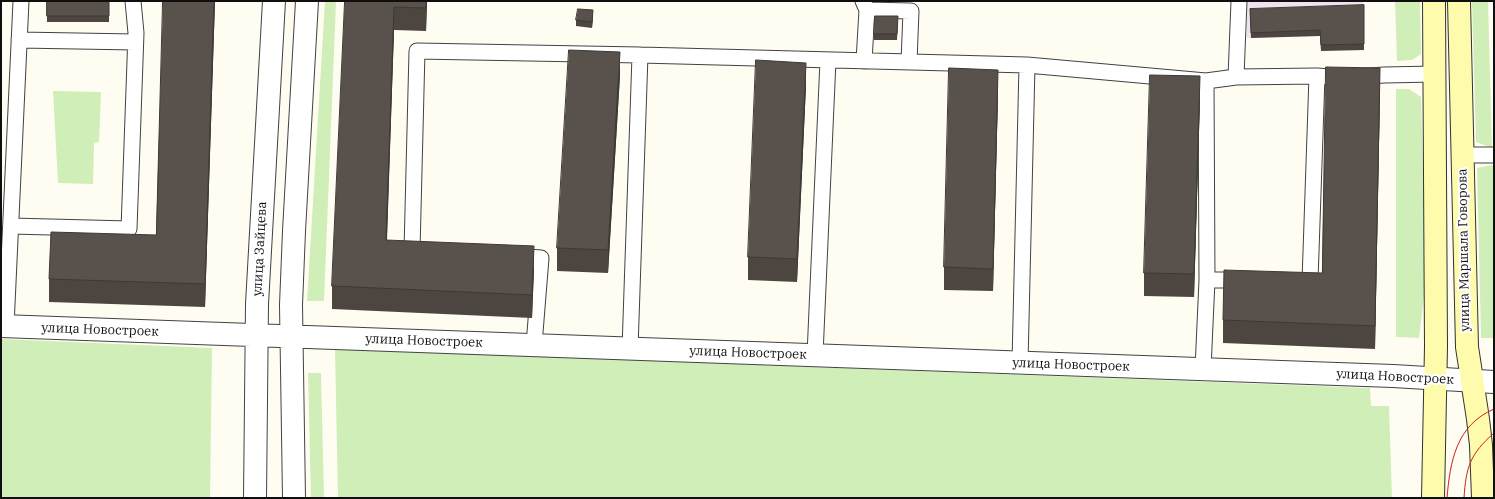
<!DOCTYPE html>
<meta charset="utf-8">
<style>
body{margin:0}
#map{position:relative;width:1495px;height:499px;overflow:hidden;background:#fffdf2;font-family:"IBM Plex Serif",serif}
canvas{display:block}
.frame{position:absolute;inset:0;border:2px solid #0f0f0f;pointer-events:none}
</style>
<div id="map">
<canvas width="1495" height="499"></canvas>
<div class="frame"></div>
</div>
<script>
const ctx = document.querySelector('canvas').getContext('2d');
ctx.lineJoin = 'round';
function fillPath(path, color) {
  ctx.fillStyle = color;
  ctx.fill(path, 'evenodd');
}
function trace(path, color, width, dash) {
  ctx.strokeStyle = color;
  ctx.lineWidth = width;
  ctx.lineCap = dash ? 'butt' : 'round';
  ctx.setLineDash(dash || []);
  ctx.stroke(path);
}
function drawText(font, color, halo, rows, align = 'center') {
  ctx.font = font + ' "IBM Plex Serif",serif';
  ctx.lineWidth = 4;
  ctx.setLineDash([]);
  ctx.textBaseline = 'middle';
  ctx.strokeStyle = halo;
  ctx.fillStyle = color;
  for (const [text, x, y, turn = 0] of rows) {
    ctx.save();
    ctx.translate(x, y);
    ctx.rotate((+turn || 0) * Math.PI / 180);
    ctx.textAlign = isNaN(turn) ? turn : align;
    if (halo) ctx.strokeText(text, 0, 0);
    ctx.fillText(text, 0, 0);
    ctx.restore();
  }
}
fillPath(new Path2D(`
 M 1247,1 L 1363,1 L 1364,50 L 1321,51 L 1320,36 L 1247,38 Z`), '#eee3ee');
fillPath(new Path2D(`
 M 325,1 L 336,1 L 324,301 L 307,301 Z
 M 1395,1 L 1420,1 L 1421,54 L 1412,60 L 1397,61 Z
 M 1472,1 L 1488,1 L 1492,148 L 1476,142 Z
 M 1396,89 L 1409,89 L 1421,97 L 1426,278 L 1419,338 L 1396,337 Z
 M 53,91 L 101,92 L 99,142 L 94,143 L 93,184 L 58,183 Z
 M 1492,165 L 1494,170 L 1494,338 L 1481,338 L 1477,168 Z
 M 1,339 L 212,348 L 210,498 L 1,498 Z
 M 335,349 L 1370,388 L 1371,406 L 1389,406 L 1392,498 L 338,498 Z
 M 308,373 L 321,373 L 324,498 L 311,498 Z`), '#d0eeb7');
const service = new Path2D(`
 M 863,1 L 867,10 L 864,61
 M 867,10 L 911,11 L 909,62
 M 19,40 L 135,42
 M 1236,77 L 1239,1
 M 1462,155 L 1494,155
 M 11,226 L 129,229 L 136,33 L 133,1
 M 422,250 L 412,250 L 417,51 L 640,55 L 1027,65 L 1206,81 L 1236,77 L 1317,76 L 1341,78 L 1384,75 L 1435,74
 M 514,256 L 541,258 L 534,345
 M 1207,280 L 1244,280
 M 1298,281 L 1310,281 L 1317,76
 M 6,326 L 21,1
 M 630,349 L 640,55
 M 815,355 L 828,60
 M 1020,363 L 1027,65
 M 1203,369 L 1207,280 L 1206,81`);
const minor = new Path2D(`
 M 1,326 L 1393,376 L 1494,382
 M 255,498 L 257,304 L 274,1
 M 294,498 L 291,305 L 294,231 L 307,1`);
const secondary = new Path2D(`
 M 1459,1 L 1467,347 L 1478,419 L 1481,445 L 1483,498
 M 1433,498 L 1436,346 L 1434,1`);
trace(service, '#424242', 17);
trace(minor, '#424242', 24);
trace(secondary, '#313131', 24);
trace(service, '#fff', 15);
trace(minor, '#fff', 22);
trace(secondary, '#fffbad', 22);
trace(new Path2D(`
 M 1447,498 C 1450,462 1456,425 1494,409
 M 1464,498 C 1466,467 1470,454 1494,433`), '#cd1d1a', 1);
fillPath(new Path2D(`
 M 47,1 L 109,1 L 109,22 L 47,22 Z
 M 215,1 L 205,307 L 49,302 L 49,279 L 156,235 Z
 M 345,1 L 427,1 L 426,31 L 394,30 L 387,240 L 534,268 L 532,318 L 332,309 L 332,286 Z
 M 1364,5 L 1364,50 L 1321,51 L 1320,36 L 1251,38 L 1250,9 Z
 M 593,16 L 592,28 L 576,26 L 576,20 Z
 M 898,22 L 897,40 L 874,40 L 874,34 Z
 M 620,75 L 608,273 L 557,271 L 557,248 Z
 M 806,85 L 797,282 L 748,280 L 748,257 Z
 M 1380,91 L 1375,349 L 1223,343 L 1223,320 L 1322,273 Z
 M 998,93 L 993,291 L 944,290 L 944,267 Z
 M 1200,99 L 1194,297 L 1144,296 L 1144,273 Z`), '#4d4640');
fillPath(new Path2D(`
 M 214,1 L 215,1 L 205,307 L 205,284 Z
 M 426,1 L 427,1 L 426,31 Z
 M 394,7 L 394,30 L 386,263 L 386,240 Z
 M 593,10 L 593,16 L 592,28 L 592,22 Z
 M 620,52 L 620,75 L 608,273 L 608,250 Z
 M 806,63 L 806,85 L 797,282 L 797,259 Z
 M 1380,68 L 1380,91 L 1375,349 L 1375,326 Z
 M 998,70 L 998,93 L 993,291 L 993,269 Z
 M 1200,76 L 1200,99 L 1194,297 L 1194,274 Z
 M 534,246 L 534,268 L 532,318 L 532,295 Z`), '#3e3934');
const building = new Path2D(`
 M 47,1 L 109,1 L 109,16 L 47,16 Z
 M 163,1 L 214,1 L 205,284 L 49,279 L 51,232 L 156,235 Z
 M 345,1 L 426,1 L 426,8 L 394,7 L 386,240 L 534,246 L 532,295 L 332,286 Z
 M 1364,5 L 1364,44 L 1321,45 L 1320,30 L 1251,33 L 1250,9 Z
 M 578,9 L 593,10 L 592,22 L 576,20 Z
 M 875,16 L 898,16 L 897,34 L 874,34 Z
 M 569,50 L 620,52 L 608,250 L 557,248 Z
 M 756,60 L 806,63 L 797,259 L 748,257 Z
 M 1326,67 L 1380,68 L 1375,326 L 1223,320 L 1224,270 L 1322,273 Z
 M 949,68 L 998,70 L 993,269 L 944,267 Z
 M 1150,75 L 1200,76 L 1194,274 L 1144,273 Z`);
fillPath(building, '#59514b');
trace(building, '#3e3934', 1);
drawText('13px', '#0f0f0f', '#fff', [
 ["улица Зайцева",260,249,-87],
 ["улица Маршала Говорова",1464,250,-91],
 ["улица Новостроек",100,330,2],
 ["улица Новостроек",424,341,2],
 ["улица Новостроек",748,353,2],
 ["улица Новостроек",1071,365,2],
 ["улица Новостроек",1395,377,3]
]);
</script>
